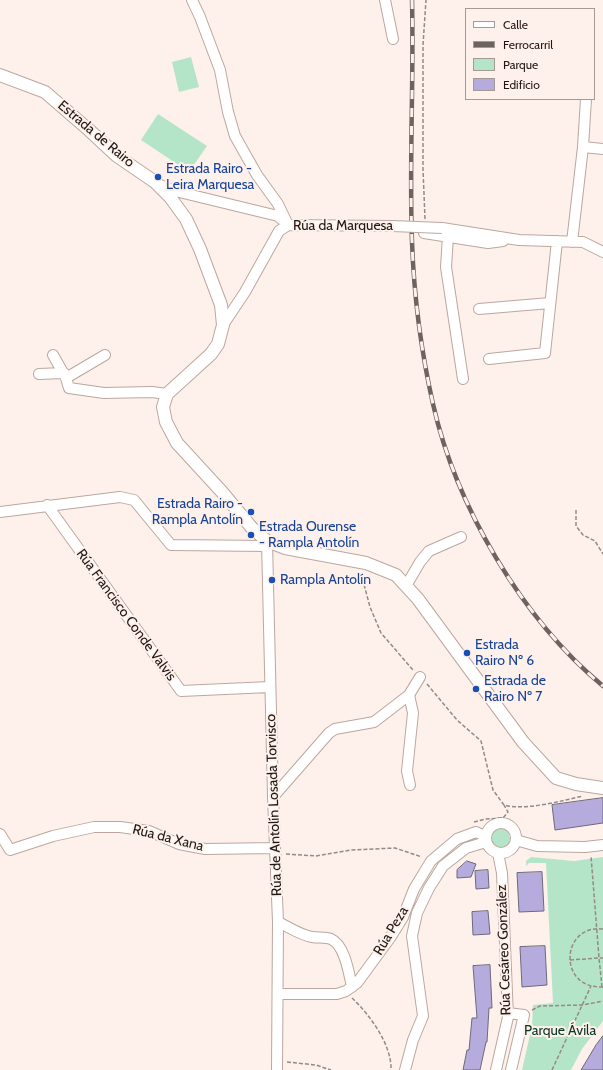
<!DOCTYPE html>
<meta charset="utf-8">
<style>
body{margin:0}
#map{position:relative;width:603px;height:1070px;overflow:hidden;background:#fef1eb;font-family:Cabin,sans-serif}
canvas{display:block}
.legend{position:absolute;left:465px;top:8px;width:130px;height:92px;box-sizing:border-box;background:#fef1eb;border:1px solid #a59a95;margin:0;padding:5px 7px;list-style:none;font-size:12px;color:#201815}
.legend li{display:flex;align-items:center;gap:8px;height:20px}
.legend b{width:20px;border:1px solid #a59a95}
</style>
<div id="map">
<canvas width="603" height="1070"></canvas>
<ul class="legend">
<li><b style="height:5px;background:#fff"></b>Calle</li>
<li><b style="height:5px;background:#6d635f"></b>Ferrocarril</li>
<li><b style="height:11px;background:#b5e5c9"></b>Parque</li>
<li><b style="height:11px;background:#b5acdd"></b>Edificio</li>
</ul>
</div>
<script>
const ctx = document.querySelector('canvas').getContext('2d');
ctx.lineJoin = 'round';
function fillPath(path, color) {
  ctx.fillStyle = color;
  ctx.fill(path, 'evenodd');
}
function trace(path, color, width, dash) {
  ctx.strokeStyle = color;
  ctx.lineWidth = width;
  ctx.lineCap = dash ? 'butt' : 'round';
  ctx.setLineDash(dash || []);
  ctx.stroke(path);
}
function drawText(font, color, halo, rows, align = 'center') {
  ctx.font = font + ' Cabin,sans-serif';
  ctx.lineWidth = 4;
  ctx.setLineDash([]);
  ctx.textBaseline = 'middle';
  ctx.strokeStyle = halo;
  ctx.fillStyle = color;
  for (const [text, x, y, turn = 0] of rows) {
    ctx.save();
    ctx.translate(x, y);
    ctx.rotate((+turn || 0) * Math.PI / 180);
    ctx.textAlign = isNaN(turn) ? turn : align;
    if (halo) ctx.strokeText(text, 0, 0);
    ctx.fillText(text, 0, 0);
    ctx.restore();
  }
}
fillPath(new Path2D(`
 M 191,57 L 199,87 L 179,92 L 172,62 Z
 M 158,114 L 207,146 L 189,172 L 141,140 Z
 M490 838a10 10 0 1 1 20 0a10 10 0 1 1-20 0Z
 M 531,857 L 574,861 L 603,857 L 603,1021 L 582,1049 L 571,1070 L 522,1070 L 532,1026 L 533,1005 L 553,1003 L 546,863 L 529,863 L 526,866 L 526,861 Z`), '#b5e5c9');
const building = new Path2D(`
 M 603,798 L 603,823 L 555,830 L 552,805 Z
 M 467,861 L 476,864 L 471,877 L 457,878 L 457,870 Z
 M 488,870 L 489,888 L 476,889 L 475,871 Z
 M 542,872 L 544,911 L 519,912 L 517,873 Z
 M 488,911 L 490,934 L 473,935 L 472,912 Z
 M 545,946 L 547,985 L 522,987 L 520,947 Z
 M 490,965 L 492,1008 L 489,1008 L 487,1042 L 486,1042 L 480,1070 L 463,1070 L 467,1050 L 469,1050 L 472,1018 L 477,1018 L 473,966 Z
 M 603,1036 L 603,1070 L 581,1070 L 596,1045 Z`);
fillPath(building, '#b5acdd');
trace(building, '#6c697b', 1);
const minor = new Path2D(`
 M 192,0 L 200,17 L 220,70 L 228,112 L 235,136 L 257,175 L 278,204 L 288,225
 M 385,0 L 393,39
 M 583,147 L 603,149
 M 160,185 L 175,191 L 278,216 L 287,224
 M 442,228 L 519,240 L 583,242 L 603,252
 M 424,233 L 488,243 L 503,241
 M 448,236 L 446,267 L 463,379
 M 572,242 L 583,147 L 586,99
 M 479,309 L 550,303
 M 223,325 L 245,292 L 279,231 L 288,225 L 392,226
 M 53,355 L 66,378
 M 105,355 L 66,378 L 69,388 L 104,393 L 152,392 L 167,394
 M 489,359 L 545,353 L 557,241
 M 39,374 L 64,373
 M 47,505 L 181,691 L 270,687
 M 0,512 L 120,497 L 134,500 L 171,545 L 267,546
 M 267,541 L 273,797 L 278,922 L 277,1070
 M 406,586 L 420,562 L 429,551 L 461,537
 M 409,695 L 413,713 L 407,771 L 410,785
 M 273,797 L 329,733 L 335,729 L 374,722 L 409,695 L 420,677
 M486 838a15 15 0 1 1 30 0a15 15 0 1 1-30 0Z
 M 0,834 L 10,850 L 53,836 L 94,827 L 120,827 L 149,831 L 179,844 L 205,849 L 275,848
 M 516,840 L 537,846 L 585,847 L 603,845
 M 278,922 C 289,927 300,935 312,937 C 318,938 325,937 331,939 C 345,945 349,974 352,987
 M 278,994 L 337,994 L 346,991 L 357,983 L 390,938 L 403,917 L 414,889 L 431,861 L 457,839 L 476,832 L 485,836
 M 508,1013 L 524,1015 L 511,1070
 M 405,1070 L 413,1040 L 423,1016 L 412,936 L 417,913 L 429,888 L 443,866 L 466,848 L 486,842
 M 496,1070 L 508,1017 L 502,873 L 498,853`);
const tertiary = new Path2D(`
 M 0,75 L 45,92 L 89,130 L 117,156 L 155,182 L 170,197 L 186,219 L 200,249 L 221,305 L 223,325 L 218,344 L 211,354 L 167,394 L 163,407 L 166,422 L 177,443 L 222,492 L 252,528 L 267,541 L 285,548 L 366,563 L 396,575 L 418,599 L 523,742 L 556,778 L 576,784 L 603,788`);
trace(minor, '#bca79e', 12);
trace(tertiary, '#bca79e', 14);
trace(new Path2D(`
 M 425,219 L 423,169 L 423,45 L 426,0
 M 576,510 L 576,526 L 583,535 L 595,541 L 603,554
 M 361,573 L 370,607 L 381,633 L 413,670
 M 427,684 L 457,720 L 481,741 L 493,790 L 504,805 C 525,811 561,801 583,796
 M 474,822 L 486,819 L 503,818 L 508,812 L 504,805
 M 286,854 L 316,856 L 351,850 L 395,848 L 422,857
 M 603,929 C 561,924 557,989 603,987
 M 570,960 L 599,958 L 591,856
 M 602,987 L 599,958 L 603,958
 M 352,998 C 370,1015 392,1045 391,1070
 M 532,1010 L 540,1006 L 583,1005 L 603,1001
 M 287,1062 L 316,1065 L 331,1070
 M 552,1070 L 591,986`), '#958a85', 1.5, [4, 2]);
trace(minor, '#fff', 10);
trace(tertiary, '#fff', 12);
const rail = new Path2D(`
 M 412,0 C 414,81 409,161 412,242 C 414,296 421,351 433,404 C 456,506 522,619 603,686`);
trace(rail, '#6d635f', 4.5);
trace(rail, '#fef1eb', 3, [9]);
const minorBridge = new Path2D(`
 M 392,226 L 442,228`);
trace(minorBridge, '#bca79e', 12, []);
trace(minorBridge, '#fff', 10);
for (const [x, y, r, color] of [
 [158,177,4,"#1a4fb4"],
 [251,512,4,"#1a4fb4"],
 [251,535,4,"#1a4fb4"],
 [272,580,4,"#1a4fb4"],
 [467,653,4,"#1a4fb4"],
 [476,689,4,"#1a4fb4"]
]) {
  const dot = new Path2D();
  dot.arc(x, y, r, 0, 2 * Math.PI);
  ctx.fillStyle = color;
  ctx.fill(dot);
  trace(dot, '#fef1eb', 1.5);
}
drawText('14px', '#201815', '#fef1eb', [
 ["Estrada de Rairo",96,134,40],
 ["Rúa da Marquesa",343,226],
 ["Rúa Francisco Conde Valvis",126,615,54],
 ["Rúa de Antolín Losada Torvisco",274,805,-92],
 ["Rúa da Xana",168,838,14],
 ["Rúa Peza",391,931,-59],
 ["Rúa Cesáreo González",504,950,-92]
]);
drawText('14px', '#164399', '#fef1eb', [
 ["Estrada Rairo -",166,169],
 ["Leira Marquesa",166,185],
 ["Estrada Rairo -",243,504,"right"],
 ["Rampla Antolín",243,520,"right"],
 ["Estrada Ourense",259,527],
 ["- Rampla Antolín",259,543],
 ["Rampla Antolín",280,580],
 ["Estrada",475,645],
 ["Rairo Nº 6",475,661],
 ["Estrada de",484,681],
 ["Rairo Nº 7",484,697]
], 'left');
drawText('14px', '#0b3723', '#fef1eb', [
 ["Parque Ávila",560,1031]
]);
</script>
